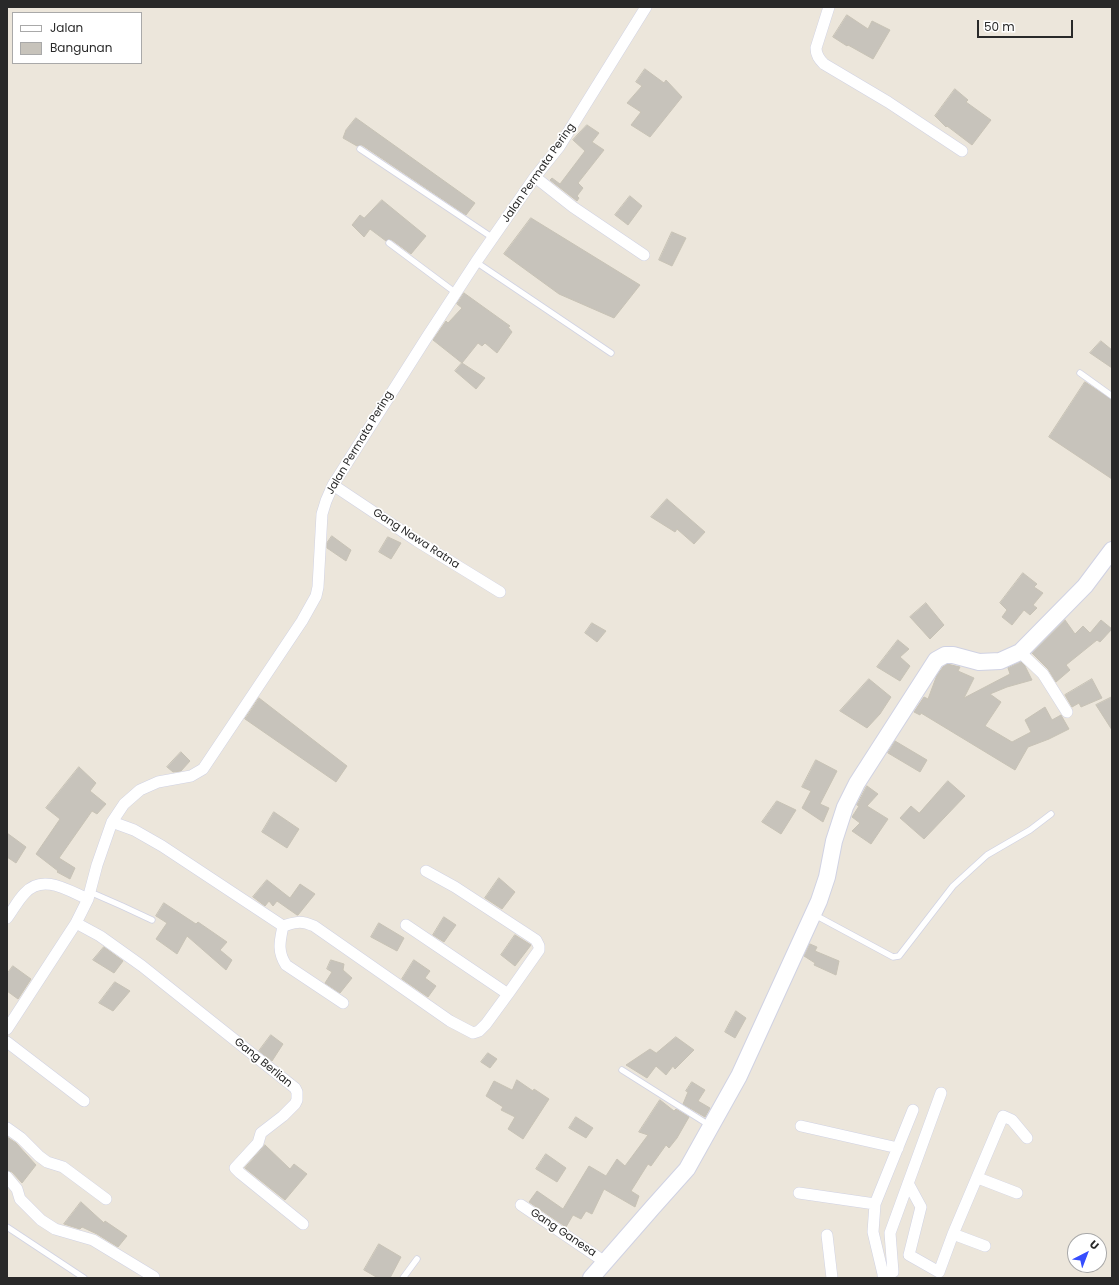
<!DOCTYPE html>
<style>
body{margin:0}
#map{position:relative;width:1119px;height:1285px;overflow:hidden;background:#ece6db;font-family:Poppins,sans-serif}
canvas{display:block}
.frame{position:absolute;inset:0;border:8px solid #292929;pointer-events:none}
.legend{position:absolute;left:12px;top:12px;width:130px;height:52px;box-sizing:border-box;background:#fff;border:1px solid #a9a9a9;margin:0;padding:5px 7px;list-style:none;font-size:12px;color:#292929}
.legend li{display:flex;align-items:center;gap:8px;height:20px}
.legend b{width:20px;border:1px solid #a9a9a9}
.north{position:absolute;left:1067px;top:1233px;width:40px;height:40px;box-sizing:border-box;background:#fff;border:1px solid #a9a9a9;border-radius:50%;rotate:42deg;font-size:11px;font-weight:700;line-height:16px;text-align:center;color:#292929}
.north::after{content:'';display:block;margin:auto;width:14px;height:18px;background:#364dfe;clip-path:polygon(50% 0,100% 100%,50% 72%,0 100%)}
.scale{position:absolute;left:977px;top:20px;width:96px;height:18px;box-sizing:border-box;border:2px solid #292929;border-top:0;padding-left:5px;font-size:12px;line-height:14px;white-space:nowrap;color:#292929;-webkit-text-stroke:3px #fff;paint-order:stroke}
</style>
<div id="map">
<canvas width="1119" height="1285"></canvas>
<div class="frame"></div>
<ul class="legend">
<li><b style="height:5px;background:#fff"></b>Jalan</li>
<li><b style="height:11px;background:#c7c3bb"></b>Bangunan</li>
</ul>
<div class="north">U</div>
<div class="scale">50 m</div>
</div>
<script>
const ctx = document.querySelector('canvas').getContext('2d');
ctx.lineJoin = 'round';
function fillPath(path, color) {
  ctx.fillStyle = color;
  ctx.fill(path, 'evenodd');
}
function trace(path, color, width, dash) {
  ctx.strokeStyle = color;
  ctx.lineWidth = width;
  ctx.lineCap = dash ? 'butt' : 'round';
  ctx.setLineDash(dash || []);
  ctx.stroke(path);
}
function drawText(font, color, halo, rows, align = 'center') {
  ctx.font = font + ' Poppins,sans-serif';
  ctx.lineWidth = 3.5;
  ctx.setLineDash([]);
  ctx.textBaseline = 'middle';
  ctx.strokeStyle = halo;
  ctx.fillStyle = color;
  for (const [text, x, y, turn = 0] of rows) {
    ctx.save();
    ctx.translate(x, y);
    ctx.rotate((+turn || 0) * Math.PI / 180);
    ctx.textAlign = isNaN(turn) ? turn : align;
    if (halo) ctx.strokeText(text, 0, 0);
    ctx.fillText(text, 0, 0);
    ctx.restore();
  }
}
const building = new Path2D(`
 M 847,15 L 868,29 L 872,21 L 890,30 L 873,59 L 848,45 L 847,46 L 833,37 Z
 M 645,69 L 664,83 L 666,80 L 682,97 L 650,137 L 631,125 L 641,112 L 627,103 L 642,86 L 636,82 Z
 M 955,89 L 968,100 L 966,102 L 991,120 L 972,145 L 947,126 L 946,127 L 935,116 Z
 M 356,118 L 475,203 L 466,215 L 362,145 L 360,145 L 357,146 L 343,138 L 346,130 Z
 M 587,125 L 599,133 L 592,142 L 604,150 L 578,183 L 583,188 L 577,196 L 579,198 L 577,201 L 550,180 L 552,178 L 560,184 L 585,151 L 573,140 Z
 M 630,196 L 642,206 L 628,225 L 615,215 Z
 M 382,200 L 426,236 L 411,254 L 392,240 L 388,239 L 386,241 L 370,229 L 364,237 L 352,225 L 360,215 L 364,218 Z
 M 531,218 L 640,285 L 614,318 L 559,294 L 504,254 Z
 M 672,232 L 686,238 L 672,266 L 659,260 Z
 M 464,293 L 510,326 L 508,327 L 512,332 L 497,353 L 485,343 L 482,346 L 478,343 L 462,363 L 433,340 L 446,321 L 448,323 L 462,308 L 457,304 Z
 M 1101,341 L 1112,350 L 1112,368 L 1090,353 Z
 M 462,363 L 485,378 L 476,389 L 455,371 Z
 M 1085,382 L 1112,400 L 1112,479 L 1049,437 Z
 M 667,499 L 705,532 L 694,544 L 677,529 L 675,532 L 651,517 Z
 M 332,536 L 351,550 L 346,561 L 327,548 L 327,543 Z
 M 388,537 L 401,543 L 391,559 L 379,552 Z
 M 1023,573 L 1037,584 L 1034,587 L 1043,593 L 1033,605 L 1037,608 L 1030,615 L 1024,610 L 1012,625 L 1002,617 L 1007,610 L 1000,603 Z
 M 926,603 L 944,625 L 930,639 L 910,617 Z
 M 1065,620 L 1075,634 L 1083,626 L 1090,633 L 1101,620 L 1112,629 L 1100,642 L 1097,640 L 1066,665 L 1070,670 L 1056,682 L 1048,669 L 1032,653 Z
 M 592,623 L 606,631 L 597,642 L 585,633 Z
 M 898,640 L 909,649 L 900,657 L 910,666 L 900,681 L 877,667 Z
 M 1021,662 L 1025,666 L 1032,680 L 1007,687 L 990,694 L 1001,702 L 985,726 L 1012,742 L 1031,732 L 1025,720 L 1045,707 L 1052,720 L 1061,715 L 1069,729 L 1049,739 L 1028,747 L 1015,770 L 921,713 L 920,715 L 914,712 L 924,697 L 928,699 L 937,675 L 943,667 L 947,664 L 960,667 L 958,671 L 974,678 L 964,698 L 1010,674 L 1008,668 Z
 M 869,679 L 891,697 L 880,714 L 867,728 L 840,711 Z
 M 1092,679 L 1102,698 L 1081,707 L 1079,703 L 1072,707 L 1065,695 Z
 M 1112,697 L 1112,730 L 1096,705 Z
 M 259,698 L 347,766 L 336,782 L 245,719 Z
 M 895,741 L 927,760 L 920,772 L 888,753 Z
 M 181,752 L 190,761 L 181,771 L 173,772 L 167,767 Z
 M 816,760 L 837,771 L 820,804 L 829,808 L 823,822 L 802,808 L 811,791 L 802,787 Z
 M 79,767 L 96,783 L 90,791 L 106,804 L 97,814 L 92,811 L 59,858 L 75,868 L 70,879 L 57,872 L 58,871 L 36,854 L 60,819 L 46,808 Z
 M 948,781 L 965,796 L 924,839 L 900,818 L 911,806 L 919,813 Z
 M 867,786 L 878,794 L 867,806 L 888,819 L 871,844 L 852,831 L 860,823 L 852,817 L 859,806 L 857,805 Z
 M 777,801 L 796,810 L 781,834 L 762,822 Z
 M 274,812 L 299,829 L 287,848 L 262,832 Z
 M 7,833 L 26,847 L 16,863 L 7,857 Z
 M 499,878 L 515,892 L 502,909 L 485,898 Z
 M 267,880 L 290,898 L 300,884 L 315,894 L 298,915 L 297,915 L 277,901 L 273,906 L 269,901 L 265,906 L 253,897 Z
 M 164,903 L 196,924 L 198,922 L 227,942 L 220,950 L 232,960 L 226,970 L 187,936 L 177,954 L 156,939 L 167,923 L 156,916 Z
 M 444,917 L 456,925 L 444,942 L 433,935 Z
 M 379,923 L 404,938 L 397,951 L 371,937 Z
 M 515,935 L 531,945 L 515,966 L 501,955 Z
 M 810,944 L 817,947 L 815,951 L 839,961 L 836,975 L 814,965 L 815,963 L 804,956 Z
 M 104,947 L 123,961 L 114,973 L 93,960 Z
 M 331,960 L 344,964 L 343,970 L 352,978 L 340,993 L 325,983 L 332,972 L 327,969 Z
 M 414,960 L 430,971 L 425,978 L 436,986 L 428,997 L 402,979 Z
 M 13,966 L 31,979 L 18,999 L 7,991 L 7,974 Z
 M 115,982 L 130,991 L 113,1011 L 99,1003 Z
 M 736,1011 L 746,1018 L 735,1038 L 725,1032 Z
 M 271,1035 L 283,1044 L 272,1061 L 259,1051 Z
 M 676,1037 L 694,1050 L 675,1069 L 673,1066 L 666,1075 L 656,1066 L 647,1078 L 626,1065 L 650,1049 L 656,1053 Z
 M 488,1053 L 497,1059 L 490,1068 L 481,1062 Z
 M 517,1080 L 533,1091 L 534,1089 L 549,1099 L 523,1139 L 508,1129 L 515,1117 L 501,1110 L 503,1107 L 486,1096 L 494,1081 L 512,1090 Z
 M 692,1082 L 705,1090 L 698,1101 L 710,1108 L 705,1117 L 683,1104 L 688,1092 L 686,1091 Z
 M 660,1100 L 674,1111 L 676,1109 L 689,1117 L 677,1138 L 669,1148 L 666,1145 L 651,1166 L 648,1164 L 631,1191 L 639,1196 L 635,1207 L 604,1189 L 592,1214 L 586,1211 L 581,1219 L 573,1215 L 566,1227 L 529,1202 L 537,1191 L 563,1209 L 589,1166 L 606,1176 L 617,1159 L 625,1166 L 648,1135 L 639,1132 Z
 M 576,1117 L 593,1128 L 586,1138 L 569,1128 Z
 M 7,1137 L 16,1143 L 36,1165 L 22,1183 L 12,1172 L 7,1170 Z
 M 265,1145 L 290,1169 L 294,1164 L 307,1174 L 285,1200 L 245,1168 Z
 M 546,1154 L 566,1168 L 557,1182 L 536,1169 Z
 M 81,1202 L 104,1223 L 105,1221 L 127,1236 L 118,1247 L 97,1234 L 82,1227 L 80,1229 L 64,1224 Z
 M 379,1244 L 401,1257 L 390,1278 L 378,1278 L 364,1270 Z`);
fillPath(building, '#c7c3bb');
trace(building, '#c7c2b5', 1);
const lane = new Path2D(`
 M 360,149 L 493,238
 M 389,243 L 456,293
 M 476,262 L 611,353
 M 1080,373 L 1112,396
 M 90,892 L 122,906 L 152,920
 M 815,915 L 893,957 L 899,956 L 953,886 L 987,855 L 1030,830 L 1051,814
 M 622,1070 L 709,1125
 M 7,1227 L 84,1278
 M 403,1278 L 417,1259`);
const street = new Path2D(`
 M 829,7 L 816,48 C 816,55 819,59 824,64 L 888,102 L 962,151
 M 535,177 L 573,207 L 644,255
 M 333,485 L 417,541 L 500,592
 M 1020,652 L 1043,674 L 1067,712
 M 112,822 L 134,830 L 162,846 L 283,926 C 297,922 300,920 314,926 L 450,1021 L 473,1033 L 479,1031 L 486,1024 L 508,994 L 406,925
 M 426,871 L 455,887 L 536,940 L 539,946 L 539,950 L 508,994
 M 7,918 C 13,910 18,900 25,893 C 43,873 69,891 88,899
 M 76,923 L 100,936 L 142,966 L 295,1088 L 297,1092 L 297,1100 L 295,1104 L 283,1116 L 261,1133 L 258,1143 L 235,1168 L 240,1173 L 303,1224
 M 283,926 C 280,941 277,951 286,965 L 343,1003
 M 7,1029 L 76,923 L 88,899 L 97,865 L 112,822 L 124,804 L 140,790 L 158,782 L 191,776 L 203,769 L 302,621 L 316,596 L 318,587 L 322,514 L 326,501 L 333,485 L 427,337 L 476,262 L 535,177 L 559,147 L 646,7
 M 7,1042 L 84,1101
 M 801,1126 L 898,1148
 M 7,1128 L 21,1138 L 39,1156 L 47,1162 L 63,1167 L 106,1199
 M 7,1177 L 17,1189 L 20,1199 L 41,1220 L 55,1229 L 93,1240 L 154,1277
 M 978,1178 L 1017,1193
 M 908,1183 L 921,1207 L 909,1255 L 939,1272 L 953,1234 L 1003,1116 L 1012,1120 L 1027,1138
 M 799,1193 L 875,1204 L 873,1232 L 884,1278
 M 875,1204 L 913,1110
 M 521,1205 L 605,1262
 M 953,1234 L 985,1246
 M 827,1235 L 832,1278
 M 883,1275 L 893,1272 L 890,1233 L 941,1093`);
const secondary = new Path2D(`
 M 591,1278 L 653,1207 L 687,1169 L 739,1076 L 819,901 L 827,877 L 834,841 L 845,807 L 857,783 L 936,660 L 945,655 L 953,655 L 979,662 L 1000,661 L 1020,652 L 1085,586 L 1112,550`);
trace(lane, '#d0d2e3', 7);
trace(street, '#d0d2e3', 12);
trace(secondary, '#d0d2e3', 18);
trace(lane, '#fff', 5.5);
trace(street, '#fff', 11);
trace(secondary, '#fff', 16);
drawText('11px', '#292929', '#fff', [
 ["Jalan Permata Pering",539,173,-55],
 ["Jalan Permata Pering",360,443,-59],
 ["Gang Nawa Ratna",416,539,33],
 ["Gang Berlian",263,1063,39],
 ["Gang Ganesa",563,1233,34]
]);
</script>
